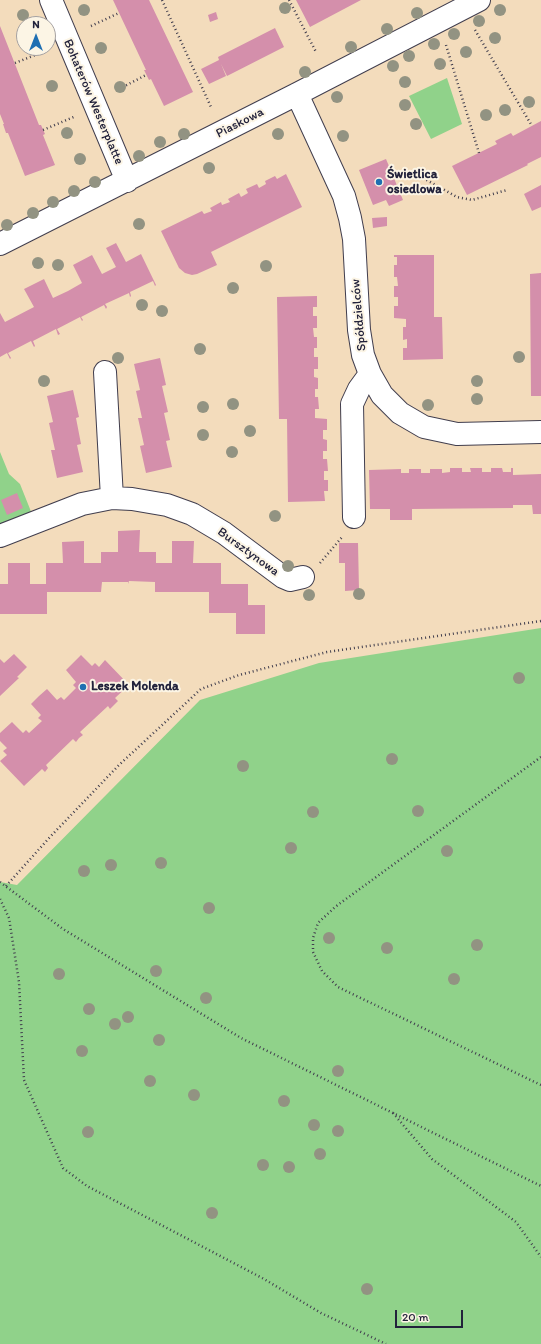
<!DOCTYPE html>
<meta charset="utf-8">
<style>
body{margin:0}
#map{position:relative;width:541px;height:1344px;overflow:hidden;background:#f3dcbc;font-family:Itim,sans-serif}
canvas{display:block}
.north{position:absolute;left:16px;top:16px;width:40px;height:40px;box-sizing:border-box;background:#fcf5e5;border:1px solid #a5a1a1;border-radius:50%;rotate:0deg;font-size:11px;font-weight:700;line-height:16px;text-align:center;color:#22223b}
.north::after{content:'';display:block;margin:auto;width:14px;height:18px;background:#1f6fb2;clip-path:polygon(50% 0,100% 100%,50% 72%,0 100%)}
.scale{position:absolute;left:395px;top:1310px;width:68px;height:18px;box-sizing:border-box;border:2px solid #22223b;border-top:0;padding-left:5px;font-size:12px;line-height:14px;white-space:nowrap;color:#22223b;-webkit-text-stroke:3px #fcf5e5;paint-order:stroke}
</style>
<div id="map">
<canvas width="541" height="1344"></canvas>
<div class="north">N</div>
<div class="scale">20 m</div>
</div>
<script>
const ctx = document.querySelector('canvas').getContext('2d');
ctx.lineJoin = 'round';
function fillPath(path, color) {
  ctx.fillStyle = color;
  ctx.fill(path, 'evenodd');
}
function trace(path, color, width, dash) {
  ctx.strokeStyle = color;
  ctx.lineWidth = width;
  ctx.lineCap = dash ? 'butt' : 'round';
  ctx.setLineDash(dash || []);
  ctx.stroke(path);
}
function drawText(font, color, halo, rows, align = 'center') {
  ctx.font = font + ' Itim,sans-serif';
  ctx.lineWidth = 4;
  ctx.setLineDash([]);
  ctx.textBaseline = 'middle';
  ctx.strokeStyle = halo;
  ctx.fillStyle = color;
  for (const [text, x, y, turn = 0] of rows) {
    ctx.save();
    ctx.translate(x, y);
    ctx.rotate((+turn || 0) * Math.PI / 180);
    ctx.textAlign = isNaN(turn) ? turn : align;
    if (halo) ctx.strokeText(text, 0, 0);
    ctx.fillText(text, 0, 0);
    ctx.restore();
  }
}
fillPath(new Path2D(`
 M 447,78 L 462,124 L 431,139 L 409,96 Z
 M 0,452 L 9,474 L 20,484 L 32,514 L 0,527 Z
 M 541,628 L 541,1344 L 0,1344 L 0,882 L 17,885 L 200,700 L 319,663 Z`), '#90d28a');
fillPath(new Path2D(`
 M 113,0 L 149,0 L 193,92 L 164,106 L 151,79 L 149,80 L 144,70 L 146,70 Z
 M 296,0 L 361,0 L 310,27 Z
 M 216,12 L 218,19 L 210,22 L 208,15 Z
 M 0,26 L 39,125 L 41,125 L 45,134 L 43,135 L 55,165 L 25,176 L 8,133 L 6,133 L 3,124 L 4,124 L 0,114 Z
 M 275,28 L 284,47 L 227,76 L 221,64 L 226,76 L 209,84 L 201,69 L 219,60 L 218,57 Z
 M 541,121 L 541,157 L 527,164 L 528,165 L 467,195 L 452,166 L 497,144 L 495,141 L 511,133 L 513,136 Z
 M 386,159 L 403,200 L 389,206 L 386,200 L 373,205 L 359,170 Z
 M 286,174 L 302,207 L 211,252 L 217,265 L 197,274 L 192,275 L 185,273 L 179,268 L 161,231 L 202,211 L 204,214 L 212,211 L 210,208 L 221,202 L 222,205 L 230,202 L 228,199 L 239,193 L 241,197 L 248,193 L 246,189 L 257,184 L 259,188 L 266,184 L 265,181 L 275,176 L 277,179 Z
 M 541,185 L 541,207 L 532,211 L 524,194 Z
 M 387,217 L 387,226 L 373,228 L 372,218 Z
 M 116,243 L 126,262 L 141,254 L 156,285 L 155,286 L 153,281 L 130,292 L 131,296 L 130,297 L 129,293 L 105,304 L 107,307 L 106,309 L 104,305 L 81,317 L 83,320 L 82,321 L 80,317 L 57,329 L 60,334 L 58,335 L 56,329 L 33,341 L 35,346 L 34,347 L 31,341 L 8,353 L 11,358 L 10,359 L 7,353 L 0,357 L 0,313 L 5,322 L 34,307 L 24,289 L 44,279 L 53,298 L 68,291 L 82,283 L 73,265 L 92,255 L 102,274 L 116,267 L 106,248 Z
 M 394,255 L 434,255 L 434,317 L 442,317 L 443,359 L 403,360 L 403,348 L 407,348 L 407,339 L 403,340 L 403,327 L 406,327 L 406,319 L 394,318 L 394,306 L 398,306 L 398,297 L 394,297 L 394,286 L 398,286 L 397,277 L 394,277 L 394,265 L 397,265 L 397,257 L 394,257 Z
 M 541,273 L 541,396 L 531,396 L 530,274 Z
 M 317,296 L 317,307 L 313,307 L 313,316 L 317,316 L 317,328 L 313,328 L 314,337 L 317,337 L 317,348 L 314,348 L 314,357 L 318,357 L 318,369 L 314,369 L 314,377 L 318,378 L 318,389 L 315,389 L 315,397 L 318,397 L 319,409 L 315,409 L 315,418 L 327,419 L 327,430 L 323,430 L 323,439 L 327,440 L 327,451 L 323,451 L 323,459 L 327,459 L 328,471 L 324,471 L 324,480 L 328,480 L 328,491 L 324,491 L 325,501 L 288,502 L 287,419 L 279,419 L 277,297 Z
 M 160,358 L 166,385 L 162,386 L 168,412 L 164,413 L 170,440 L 166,441 L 172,467 L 146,473 L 140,446 L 144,445 L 138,418 L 142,418 L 136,391 L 140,390 L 134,364 Z
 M 73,390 L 79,417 L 76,418 L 81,444 L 77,445 L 83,472 L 57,478 L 51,450 L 55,450 L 49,423 L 53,422 L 47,396 Z
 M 450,468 L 462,468 L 462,472 L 471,472 L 470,468 L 482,468 L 482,472 L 491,472 L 491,468 L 502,468 L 503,472 L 511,472 L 511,468 L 513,468 L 513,475 L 541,474 L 541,514 L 533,514 L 532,505 L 513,505 L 513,508 L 412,509 L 412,520 L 390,520 L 390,509 L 370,509 L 369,470 L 401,469 L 401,473 L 409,473 L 409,469 L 421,469 L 421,473 L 430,473 L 430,469 L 442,469 L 442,473 L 450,472 Z
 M 17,493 L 23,508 L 7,515 L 1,500 Z
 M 140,530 L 139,552 L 156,552 L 156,563 L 172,563 L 172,541 L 194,541 L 193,563 L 221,563 L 221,584 L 248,584 L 248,605 L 265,605 L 265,634 L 236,634 L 236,613 L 209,613 L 209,592 L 155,592 L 155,582 L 129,581 L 128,584 L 128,582 L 102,582 L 101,592 L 47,592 L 47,614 L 0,614 L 0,584 L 8,584 L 8,563 L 30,563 L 30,584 L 46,584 L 46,563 L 63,563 L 62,542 L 84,541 L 84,563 L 101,563 L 101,552 L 118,552 L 118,531 Z
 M 339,543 L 358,543 L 359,590 L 345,591 L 345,563 L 339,563 Z
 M 14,654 L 27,667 L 17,677 L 19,678 L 0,696 L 0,659 L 4,663 Z
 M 81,655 L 92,666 L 95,663 L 99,667 L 105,660 L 129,685 L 115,698 L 118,701 L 110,709 L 108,706 L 80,732 L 83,735 L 79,738 L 76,742 L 73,739 L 46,765 L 48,768 L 45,772 L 42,769 L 24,786 L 0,761 L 7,755 L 3,751 L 7,748 L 0,741 L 0,733 L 12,722 L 23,733 L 26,730 L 29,733 L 42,721 L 38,718 L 41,715 L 31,704 L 39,696 L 47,689 L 57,700 L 61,697 L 64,700 L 76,688 L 73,685 L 76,682 L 66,670 Z`), '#d48fab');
const minor = new Path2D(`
 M 51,0 L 127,181
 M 297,94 L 344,196 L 350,218 L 354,239 L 359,330 L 363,355 L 370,374 L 382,395 L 400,413 L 424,427 L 457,434 L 541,432
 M 0,244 L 297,94 L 479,0
 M 105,372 L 112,498
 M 354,517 L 352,404 L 359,389 L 370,374
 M 0,536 L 82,504 L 112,498 L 132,499 L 167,505 L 192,514 L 224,533 L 283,577 L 290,580 L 303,577`);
trace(minor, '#413e4e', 24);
trace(new Path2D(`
 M 162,0 L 211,107
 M 289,0 L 316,52
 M 91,26 L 119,13
 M 475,30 L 532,126
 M 446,45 L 479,153
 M 15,63 L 48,50
 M 119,89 L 146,75
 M 43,130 L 76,116
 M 423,178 L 457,197 L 472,200 L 507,190
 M 320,563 L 343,536
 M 541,757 L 335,907 L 318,923 L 313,938 L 313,952 L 322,971 L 338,987 L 541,1085
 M 0,882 L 63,929 L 241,1038 L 541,1186
 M 6,886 L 50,837 L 119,765 L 201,689 L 239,675 L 327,652 L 541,621
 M 0,899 L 9,918 L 19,982 L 24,1080 L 63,1168 L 87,1186 L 264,1279 L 321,1313 L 386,1344
 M 393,1113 L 432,1159 L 516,1222 L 541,1257`), '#413e4e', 2.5, [1, 3]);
trace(minor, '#fff', 22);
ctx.fillStyle = '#929382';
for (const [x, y] of [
 [285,8],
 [84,10],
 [500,10],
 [417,13],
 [23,15],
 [479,21],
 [387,29],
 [454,34],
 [495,38],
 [434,44],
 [351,47],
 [101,48],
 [466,52],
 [409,56],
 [440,64],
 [393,66],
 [305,72],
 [405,82],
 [52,86],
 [120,87],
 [337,97],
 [529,102],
 [405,105],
 [505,110],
 [486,115],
 [416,124],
 [67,133],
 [184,134],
 [278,134],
 [343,136],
 [160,142],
 [139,156],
 [80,159],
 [209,168],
 [95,182],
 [74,191],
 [53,202],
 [33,213],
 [139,224],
 [7,225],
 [38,263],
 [58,265],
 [266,266],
 [233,288],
 [142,305],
 [162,311],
 [200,349],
 [519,357],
 [118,358],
 [44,381],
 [477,381],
 [477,399],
 [233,404],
 [428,405],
 [203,407],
 [250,431],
 [203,435],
 [232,452],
 [275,516],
 [288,566],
 [359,594],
 [309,595],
 [519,678],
 [392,759],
 [243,766],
 [418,811],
 [313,812],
 [291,848],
 [447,851],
 [161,863],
 [111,865],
 [84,871],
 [209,908],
 [329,938],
 [477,945],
 [387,948],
 [156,971],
 [59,974],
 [454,979],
 [206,998],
 [89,1009],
 [128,1017],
 [115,1024],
 [159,1040],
 [82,1051],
 [338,1071],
 [150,1081],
 [194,1095],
 [284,1101],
 [314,1125],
 [338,1131],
 [88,1132],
 [320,1154],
 [263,1165],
 [289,1167],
 [212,1213],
 [367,1289]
]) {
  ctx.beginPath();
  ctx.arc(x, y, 6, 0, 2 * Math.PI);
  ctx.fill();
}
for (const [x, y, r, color] of [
 [379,182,4,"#1f6fb2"],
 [83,687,4,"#1f6fb2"]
]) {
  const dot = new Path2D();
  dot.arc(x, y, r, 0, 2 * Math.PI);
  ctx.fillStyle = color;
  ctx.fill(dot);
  trace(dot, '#fcf5e5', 1.5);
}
drawText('13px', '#22223b', '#fcf5e5', [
 ["Bohaterów Westerplatte",93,102,67],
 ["Piaskowa",240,123,-27],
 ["Spółdzielców",359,315,-95],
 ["Bursztynowa",248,552,36]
]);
drawText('bold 13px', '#22223b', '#fcf5e5', [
 ["Świetlica",387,175],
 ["osiedlowa",387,190],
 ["Leszek Molenda",91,687]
], 'left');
</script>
